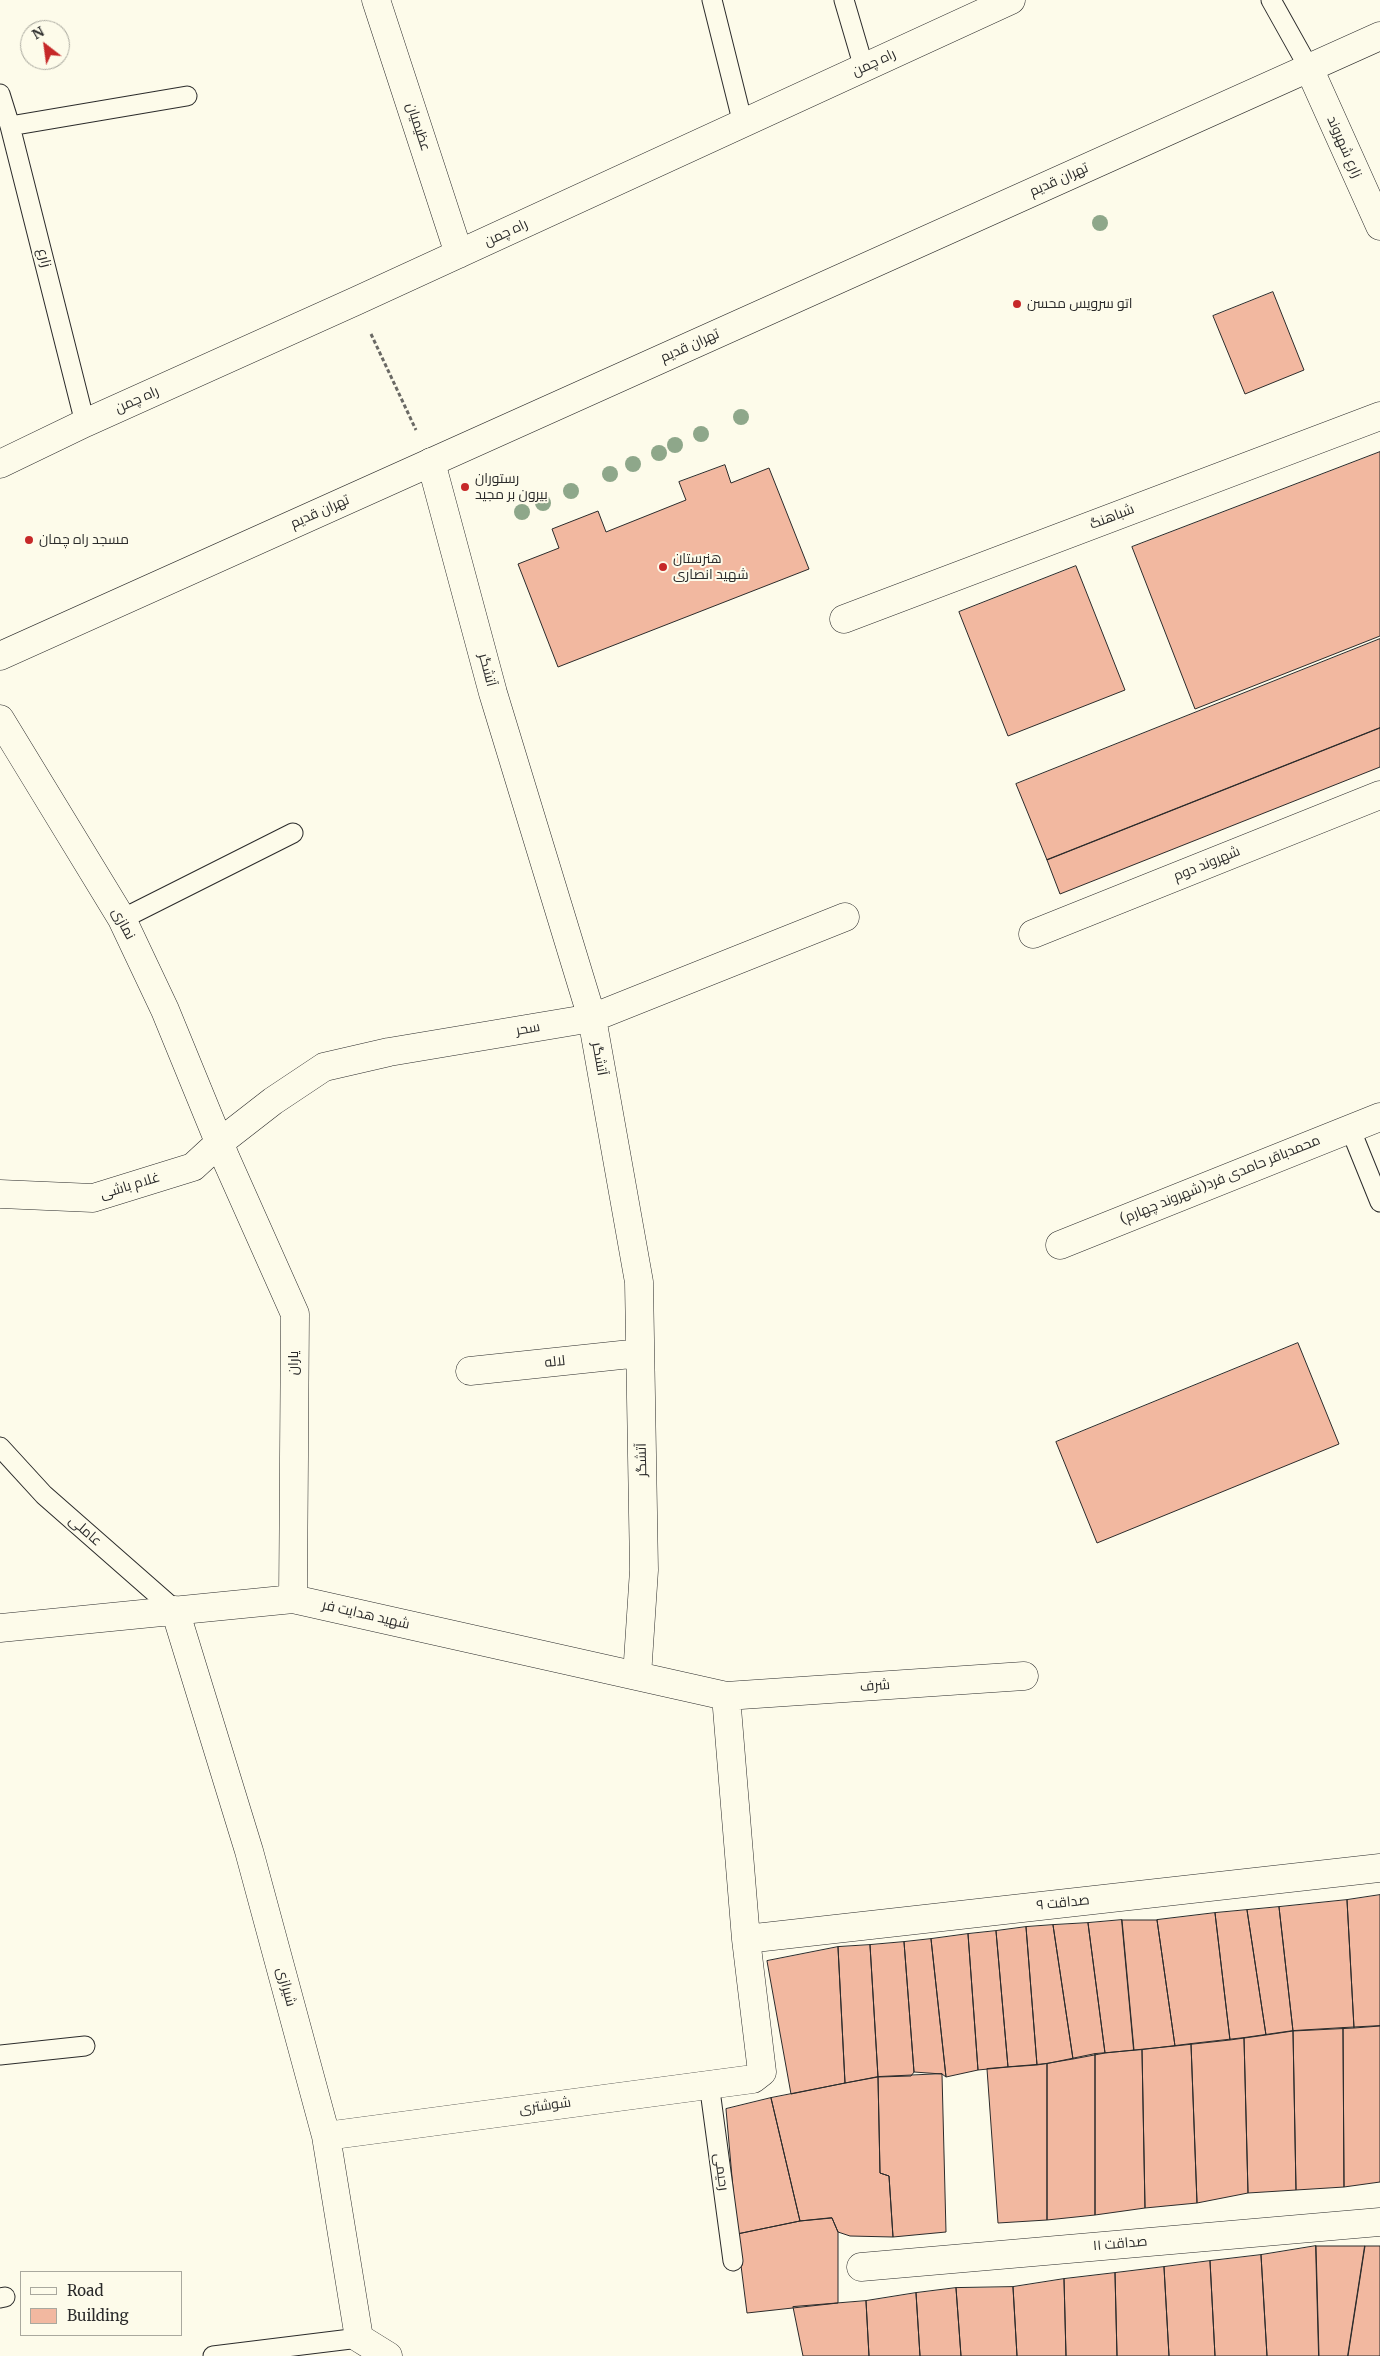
<!DOCTYPE html>
<meta charset="utf-8">
<style>
body{margin:0}
#map{position:relative;width:1380px;height:2356px;overflow:hidden;background:#fdfbea;font-family:Merriweather,serif}
canvas{display:block}
.legend{position:absolute;left:20px;top:2271px;width:162px;height:65px;box-sizing:border-box;background:#fdfbea;border:1px solid #a9a89e;margin:0;padding:6px 9px;list-style:none;font-size:15px;color:#2b2b2b}
.legend li{display:flex;align-items:center;gap:10px;height:25px}
.legend b{width:25px;border:1px solid #a9a89e}
.north{position:absolute;left:20px;top:20px;width:50px;height:50px;box-sizing:border-box;background:#fdfbea;border:1px solid #a9a89e;border-radius:50%;rotate:330deg;font-size:14px;font-weight:700;line-height:20px;text-align:center;color:#2b2b2b}
.north::after{content:'';display:block;margin:auto;width:18px;height:22px;background:#c62828;clip-path:polygon(50% 0,100% 100%,50% 72%,0 100%)}
</style>
<div id="map">
<canvas width="1380" height="2356"></canvas>
<ul class="legend">
<li><b style="height:6px;background:#fdfbea"></b>Road</li>
<li><b style="height:14px;background:#f2b8a0"></b>Building</li>
</ul>
<div class="north">N</div>
</div>
<script>
const ctx = document.querySelector('canvas').getContext('2d');
ctx.lineJoin = 'round';
function fillPath(path, color) {
  ctx.fillStyle = color;
  ctx.fill(path, 'evenodd');
}
function trace(path, color, width, dash) {
  ctx.strokeStyle = color;
  ctx.lineWidth = width;
  ctx.lineCap = dash ? 'butt' : 'round';
  ctx.setLineDash(dash || []);
  ctx.stroke(path);
}
function drawText(font, color, halo, rows, align = 'center') {
  ctx.font = font + ' Merriweather,Cairo,serif';
  ctx.lineWidth = 4;
  ctx.setLineDash([]);
  ctx.textBaseline = 'middle';
  ctx.strokeStyle = halo;
  ctx.fillStyle = color;
  for (const [text, x, y, turn = 0] of rows) {
    ctx.save();
    ctx.translate(x, y);
    ctx.rotate((+turn || 0) * Math.PI / 180);
    ctx.textAlign = isNaN(turn) ? turn : align;
    if (halo) ctx.strokeText(text, 0, 0);
    ctx.fillText(text, 0, 0);
    ctx.restore();
  }
}
const building = new Path2D(`
 M 1273,292 L 1304,370 L 1245,394 L 1213,316 Z
 M 1380,452 L 1380,636 L 1195,709 L 1132,547 Z
 M 725,465 L 731,483 L 769,468 L 809,569 L 558,667 L 518,564 L 559,548 L 552,529 L 598,511 L 606,532 L 686,500 L 679,482 Z
 M 1076,566 L 1125,690 L 1008,736 L 959,612 Z
 M 1380,639 L 1380,728 L 1047,860 L 1016,784 Z
 M 1380,728 L 1380,767 L 1060,894 L 1047,860 Z
 M 1298,1343 L 1339,1444 L 1097,1543 L 1056,1442 Z
 M 1380,1895 L 1380,2026 L 1354,2028 L 1347,1900 Z
 M 1347,1900 L 1354,2028 L 1293,2031 L 1279,1907 Z
 M 1279,1907 L 1293,2031 L 1266,2035 L 1247,1910 Z
 M 1247,1910 L 1266,2035 L 1230,2040 L 1215,1913 Z
 M 1215,1913 L 1230,2040 L 1175,2046 L 1157,1920 Z
 M 1122,1920 L 1157,1920 L 1175,2046 L 1134,2050 Z
 M 1122,1920 L 1134,2050 L 1105,2053 L 1088,1923 Z
 M 1088,1923 L 1105,2053 L 1073,2059 L 1053,1925 Z
 M 1053,1925 L 1073,2059 L 1037,2065 L 1026,1927 Z
 M 1026,1927 L 1037,2065 L 1008,2067 L 996,1931 Z
 M 996,1931 L 1008,2067 L 978,2070 L 968,1934 Z
 M 968,1934 L 978,2070 L 946,2077 L 931,1939 Z
 M 931,1939 L 946,2077 L 942,2074 L 914,2072 L 904,1942 Z
 M 904,1942 L 914,2072 L 911,2076 L 878,2077 L 870,1945 Z
 M 870,1945 L 878,2077 L 845,2083 L 838,1947 Z
 M 838,1947 L 845,2083 L 791,2094 L 767,1961 Z
 M 1380,2026 L 1380,2182 L 1344,2187 L 1343,2028 Z
 M 1343,2028 L 1344,2187 L 1296,2190 L 1293,2031 Z
 M 1293,2031 L 1296,2190 L 1248,2193 L 1244,2038 Z
 M 1244,2038 L 1248,2193 L 1197,2203 L 1191,2044 Z
 M 1191,2044 L 1197,2203 L 1145,2208 L 1142,2050 Z
 M 1142,2050 L 1145,2208 L 1095,2215 L 1095,2054 Z
 M 1095,2054 L 1095,2215 L 1047,2220 L 1047,2064 Z
 M 1047,2064 L 1047,2220 L 998,2223 L 987,2069 Z
 M 942,2074 L 946,2232 L 893,2237 L 889,2176 L 880,2173 L 878,2077 Z
 M 878,2077 L 880,2173 L 889,2176 L 893,2237 L 850,2236 L 838,2232 L 832,2218 L 800,2221 L 771,2098 Z
 M 771,2098 L 800,2221 L 737,2234 L 726,2109 Z
 M 832,2218 L 838,2232 L 838,2303 L 747,2313 L 737,2234 L 800,2221 Z
 M 1316,2246 L 1365,2246 L 1348,2356 L 1319,2356 Z
 M 1316,2246 L 1319,2356 L 1267,2356 L 1261,2255 Z
 M 1365,2246 L 1380,2246 L 1380,2356 L 1348,2356 Z
 M 1261,2255 L 1267,2356 L 1215,2356 L 1210,2261 Z
 M 1210,2261 L 1215,2356 L 1169,2356 L 1164,2267 Z
 M 1164,2267 L 1169,2356 L 1117,2356 L 1115,2273 Z
 M 1115,2273 L 1117,2356 L 1066,2356 L 1064,2279 Z
 M 1064,2279 L 1066,2356 L 1017,2356 L 1013,2287 Z
 M 1013,2287 L 1017,2356 L 961,2356 L 956,2288 Z
 M 956,2288 L 961,2356 L 920,2356 L 916,2293 Z
 M 916,2293 L 920,2356 L 869,2356 L 866,2301 Z
 M 866,2301 L 869,2356 L 803,2356 L 793,2307 Z`);
fillPath(building, '#f2b8a0');
trace(building, '#2b2b2b', 1);
const service = new Path2D(`
 M 712,0 L 743,124
 M 844,0 L 864,68
 M 1271,0 L 1309,68
 M 0,94 L 10,126 L 85,423
 M 10,126 L 187,96
 M 122,919 L 293,833
 M 1350,1128 L 1380,1202
 M 0,1447 L 44,1495 L 175,1610
 M 0,2055 L 85,2046
 M 709,2083 L 733,2261
 M 0,2298 L 5,2297
 M 213,2356 L 359,2338`);
const minor = new Path2D(`
 M 376,0 L 459,254
 M 431,462 L 493,693 L 592,1018 L 639,1282 L 644,1570 L 637,1676
 M 0,464 L 85,423 L 356,301 L 1011,0
 M 844,619 L 1380,416
 M 0,719 L 122,919 L 165,1010 L 226,1159 L 295,1314 L 293,1599
 M 1033,934 L 1380,795
 M 0,1194 L 93,1198 L 193,1167 L 219,1143 L 273,1101 L 324,1067 L 389,1052 L 592,1018 L 845,917
 M 1060,1245 L 1380,1117
 M 470,1371 L 640,1353
 M 175,1610 L 249,1851 L 326,2136 L 359,2338 L 388,2356
 M 0,1628 L 293,1599 L 726,1696 L 1024,1676
 M 746,1939 L 1380,1868
 M 326,2136 L 753,2079 L 762,2072 L 746,1939 L 726,1696
 M 861,2267 L 1380,2222`);
const tertiary = new Path2D(`
 M 1309,68 L 1380,226`);
const secondary = new Path2D(`
 M 0,656 L 1380,36`);
trace(service, '#2b2b2b', 21);
trace(minor, '#2b2b2b', 29);
trace(tertiary, '#2b2b2b', 29);
trace(secondary, '#2b2b2b', 29);
trace(new Path2D(`
 M 371,334 L 416,430`), '#6a6964', 3, [4, 2.5]);
trace(service, '#fdfbea', 19);
trace(minor, '#fdfbea', 28);
trace(tertiary, '#fdfbea', 28);
trace(secondary, '#fdfbea', 28);
ctx.fillStyle = '#8ea78a';
for (const [x, y] of [
 [1100,223],
 [741,417],
 [701,434],
 [675,445],
 [659,453],
 [633,464],
 [610,474],
 [571,491],
 [543,503],
 [522,512]
]) {
  ctx.beginPath();
  ctx.arc(x, y, 8, 0, 2 * Math.PI);
  ctx.fill();
}
for (const [x, y, r, color] of [
 [1017,304,5,"#c62828"],
 [465,487,5,"#c62828"],
 [29,540,5,"#c62828"],
 [663,567,5,"#c62828"]
]) {
  const dot = new Path2D();
  dot.arc(x, y, r, 0, 2 * Math.PI);
  ctx.fillStyle = color;
  ctx.fill(dot);
  trace(dot, '#fdfbea', 2);
}
drawText('14px', '#2b2b2b', '#fdfbea', [
 ["راه چمن",874,63,-25],
 ["عظیمیان",418,127,72],
 ["زارع شهروند",1344,147,66],
 ["تهران قدیم",1059,180,-24],
 ["راه چمن",506,233,-25],
 ["زارع",44,258,76],
 ["تهران قدیم",690,346,-24],
 ["راه چمن",137,400,-24],
 ["تهران قدیم",320,512,-24],
 ["شباهنگ",1112,517,-21],
 ["آتشگر",487,670,75],
 ["شهروند دوم",1207,864,-22],
 ["نمازی",123,924,62],
 ["سحر",528,1029,-10],
 ["آتشگر",599,1059,80],
 ["محمدباقر حامدی فرد(شهروند چهارم)",1220,1180,-22],
 ["غلام باشی",130,1186,-17],
 ["لاله",555,1362,-6],
 ["یاران",294,1363,-90],
 ["آتشگر",642,1460,-91],
 ["عاملی",85,1531,41],
 ["شهید هدایت فر",366,1615,13],
 ["شرف",875,1686,-4],
 ["صداقت ۹",1063,1903,-6],
 ["شیرازی",286,1987,75],
 ["شوشتری",545,2106,-8],
 ["رحیمی",721,2172,82],
 ["صداقت ۱۱",1120,2244,-5]
]);
drawText('14px', '#2b2b2b', '#fdfbea', [
 ["اتو سرویس محسن",1027,304],
 ["رستوران",475,479],
 ["بیرون بر مجید",475,495],
 ["مسجد راه چمان",39,540],
 ["هنرستان",673,559],
 ["شهید انصاری",673,575]
], 'left');
</script>
